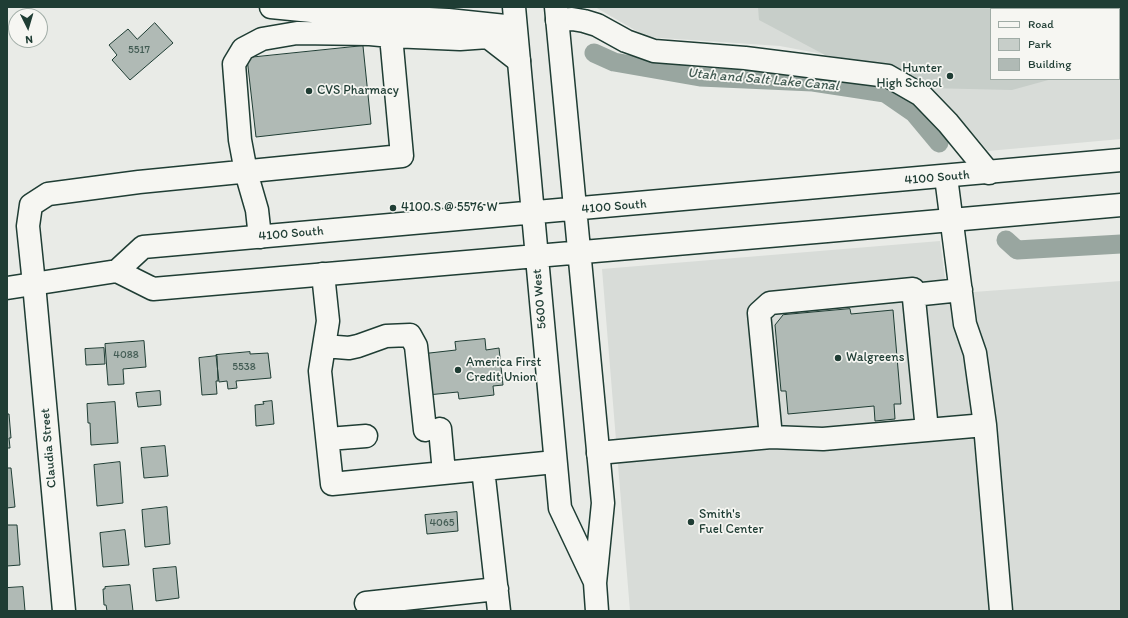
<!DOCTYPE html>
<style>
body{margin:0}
#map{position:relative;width:1128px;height:618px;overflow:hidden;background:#e9ebe7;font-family:Itim,sans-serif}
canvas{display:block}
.frame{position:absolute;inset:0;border:8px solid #1f3d34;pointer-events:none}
.legend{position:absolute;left:990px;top:8px;width:130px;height:72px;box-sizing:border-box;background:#f6f6f2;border:1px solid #a0aca6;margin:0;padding:5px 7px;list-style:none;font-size:12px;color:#1f3d34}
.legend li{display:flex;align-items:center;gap:8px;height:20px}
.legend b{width:20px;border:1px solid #a0aca6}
.north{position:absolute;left:8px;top:8px;width:40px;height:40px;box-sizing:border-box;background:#f6f6f2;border:1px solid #a0aca6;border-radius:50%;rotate:175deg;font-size:11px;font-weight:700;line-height:16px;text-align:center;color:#1f3d34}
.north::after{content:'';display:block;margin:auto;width:14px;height:18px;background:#1f3d34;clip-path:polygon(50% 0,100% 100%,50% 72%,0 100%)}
</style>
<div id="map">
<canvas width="1128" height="618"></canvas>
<div class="frame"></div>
<ul class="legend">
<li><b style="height:5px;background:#f6f6f2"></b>Road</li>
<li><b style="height:11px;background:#c7cec9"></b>Park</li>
<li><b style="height:11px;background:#b0bab5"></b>Building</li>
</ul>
<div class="north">N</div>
</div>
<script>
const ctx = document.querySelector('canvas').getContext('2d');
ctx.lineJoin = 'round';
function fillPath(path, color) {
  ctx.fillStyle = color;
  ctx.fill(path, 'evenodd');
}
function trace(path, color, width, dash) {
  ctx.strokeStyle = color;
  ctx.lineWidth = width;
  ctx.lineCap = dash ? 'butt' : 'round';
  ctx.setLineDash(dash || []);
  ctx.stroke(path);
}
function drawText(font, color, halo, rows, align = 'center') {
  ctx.font = font + ' Itim,sans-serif';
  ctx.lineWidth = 3.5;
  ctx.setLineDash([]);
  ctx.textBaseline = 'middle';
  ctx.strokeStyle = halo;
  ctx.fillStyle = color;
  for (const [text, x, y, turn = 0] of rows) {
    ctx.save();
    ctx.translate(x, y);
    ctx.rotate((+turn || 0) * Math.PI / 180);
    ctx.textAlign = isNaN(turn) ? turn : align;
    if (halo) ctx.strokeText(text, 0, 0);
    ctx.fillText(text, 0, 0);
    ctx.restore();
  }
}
fillPath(new Path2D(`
 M 595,7 L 1121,7 L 1121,139 L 988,151 L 965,124 L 926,88 L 864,62 L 780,46 L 647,37 ZM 991,9 L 1119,9 L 1119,79 L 991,79 Z
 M 940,241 L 947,294 L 1121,281 L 1121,611 L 630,611 L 602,269 Z`), '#d8dcd8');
fillPath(new Path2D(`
 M 758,7 L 1080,7 L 1080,9 L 991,9 L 991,79 L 1052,79 L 1012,90 L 926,88 L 864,62 L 825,55 L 759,20 Z`), '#c7cec9');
trace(new Path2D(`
 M 594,53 L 614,62 L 700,77 L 813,82 L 885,93 L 914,113 L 939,143
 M 1006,240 L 1017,250 L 1121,244`), '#99a6a0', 19);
const building = new Path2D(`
 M 155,23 L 173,43 L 130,80 L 112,60 L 117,55 L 109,45 L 128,29 L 137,39 Z
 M 363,46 L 371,124 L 256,137 L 247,58 Z
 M 850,309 L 851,314 L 893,310 L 901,404 L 894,404 L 895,419 L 875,421 L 874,406 L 788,414 L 786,391 L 781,391 L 775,325 L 783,315 Z
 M 485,339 L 486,350 L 499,348 L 503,385 L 493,386 L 494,395 L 459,399 L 458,392 L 417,396 L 412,355 L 456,350 L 455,342 Z
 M 144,341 L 146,367 L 123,369 L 124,384 L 108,385 L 105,344 Z
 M 104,348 L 105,364 L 86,365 L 85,349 Z
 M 250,352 L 250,354 L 268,353 L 271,378 L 236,381 L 237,388 L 228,389 L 227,381 L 219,382 L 216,355 Z
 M 217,356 L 218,381 L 216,381 L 217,394 L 202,395 L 199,358 Z
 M 160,391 L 161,405 L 138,407 L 136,393 Z
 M 272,401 L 274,424 L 256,426 L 255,405 L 264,404 L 263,402 Z
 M 115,402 L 118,443 L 91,445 L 90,423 L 88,423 L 87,404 Z
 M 7,414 L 9,414 L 11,438 L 9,438 L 10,448 L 7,448 Z
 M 165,446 L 168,476 L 144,478 L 141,448 Z
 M 120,462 L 123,503 L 97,506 L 94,465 Z
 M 7,468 L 11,468 L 15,507 L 7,508 Z
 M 167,507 L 170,544 L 145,547 L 142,510 Z
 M 457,512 L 458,531 L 427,534 L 425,515 Z
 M 7,525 L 17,525 L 20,565 L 7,566 Z
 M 125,530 L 129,565 L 103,567 L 100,533 Z
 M 176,567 L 179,598 L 156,601 L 153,569 Z
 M 130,585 L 133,611 L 107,611 L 106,605 L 104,605 L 103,589 L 105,589 L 105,587 Z
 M 23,587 L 25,611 L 7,611 L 7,588 Z`);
fillPath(building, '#b0bab5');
trace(building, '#1f3d34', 1);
const minor = new Path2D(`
 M 271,7 L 352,15 L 448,20 L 515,27
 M 557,20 L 572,19 L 584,21 L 597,25 L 626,41 L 654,51 L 745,58 L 888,76 L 921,95 L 948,123 L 989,173
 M 946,177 L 965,324 L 975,353 L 985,425 L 1001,611
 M 260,237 L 257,210 L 246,172 L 240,140 L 234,64 L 243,49 L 262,39 L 297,33 L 370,34 L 391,36 L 460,39 L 488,37 L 519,61
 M 323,274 L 328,321 L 320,371 L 332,484 L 555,462
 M 913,295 L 961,290
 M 324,346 L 349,348 L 358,346 L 386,336 L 410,335 L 416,346 L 425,430
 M 440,429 L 444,473
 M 771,437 L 759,313 L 770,303 L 913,289 L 927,430
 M 328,439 L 366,436
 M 598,453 L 771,437 L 823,439 L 985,425
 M 483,469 L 499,611
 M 366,603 L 497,589
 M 64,611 L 34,284 L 28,226 L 31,205 L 48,194 L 139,182 L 402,156 L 391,36`);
const major = new Path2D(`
 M 514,7 L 560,508 L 595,582
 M 556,7 L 603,503 L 595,583 L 597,611
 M 117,271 L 153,289 L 827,231 L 1121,205
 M 7,288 L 117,271 L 143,247 C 469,220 795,192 1121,160`);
trace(minor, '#1f3d34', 25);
trace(major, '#1f3d34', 25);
trace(minor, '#f6f6f2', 22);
trace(major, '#f6f6f2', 22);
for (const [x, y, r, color] of [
 [950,76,4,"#1f3d34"],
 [309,91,4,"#1f3d34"],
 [393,208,4,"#1f3d34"],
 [838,358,4,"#1f3d34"],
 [458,370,4,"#1f3d34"],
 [691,522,4,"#1f3d34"]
]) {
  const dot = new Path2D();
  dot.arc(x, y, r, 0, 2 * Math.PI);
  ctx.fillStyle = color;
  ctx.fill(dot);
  trace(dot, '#f6f6f2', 1.5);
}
drawText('11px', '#435c54', null, [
 ["5517",139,50],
 ["4088",126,355],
 ["5538",244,367],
 ["4065",442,523]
]);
drawText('13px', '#1f3d34', '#f6f6f2', [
 ["Hunter",942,69,"right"],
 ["High School",942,84,"right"],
 ["CVS Pharmacy",317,91],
 ["4100 S @ 5576 W",401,208],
 ["Walgreens",846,358],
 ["America First",466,363],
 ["Credit Union",466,378],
 ["Smith's",699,515],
 ["Fuel Center",699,530]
], 'left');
drawText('13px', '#1f3d34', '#f6f6f2', [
 ["4100 South",937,178,-5],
 ["4100 South",614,207,-5],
 ["4100 South",291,234,-5],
 ["5600 West",540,299,-95],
 ["Claudia Street",49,448,-95]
]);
drawText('italic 14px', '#445c54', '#f6f6f2', [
 ["Utah and Salt Lake Canal",763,80,5]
]);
</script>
